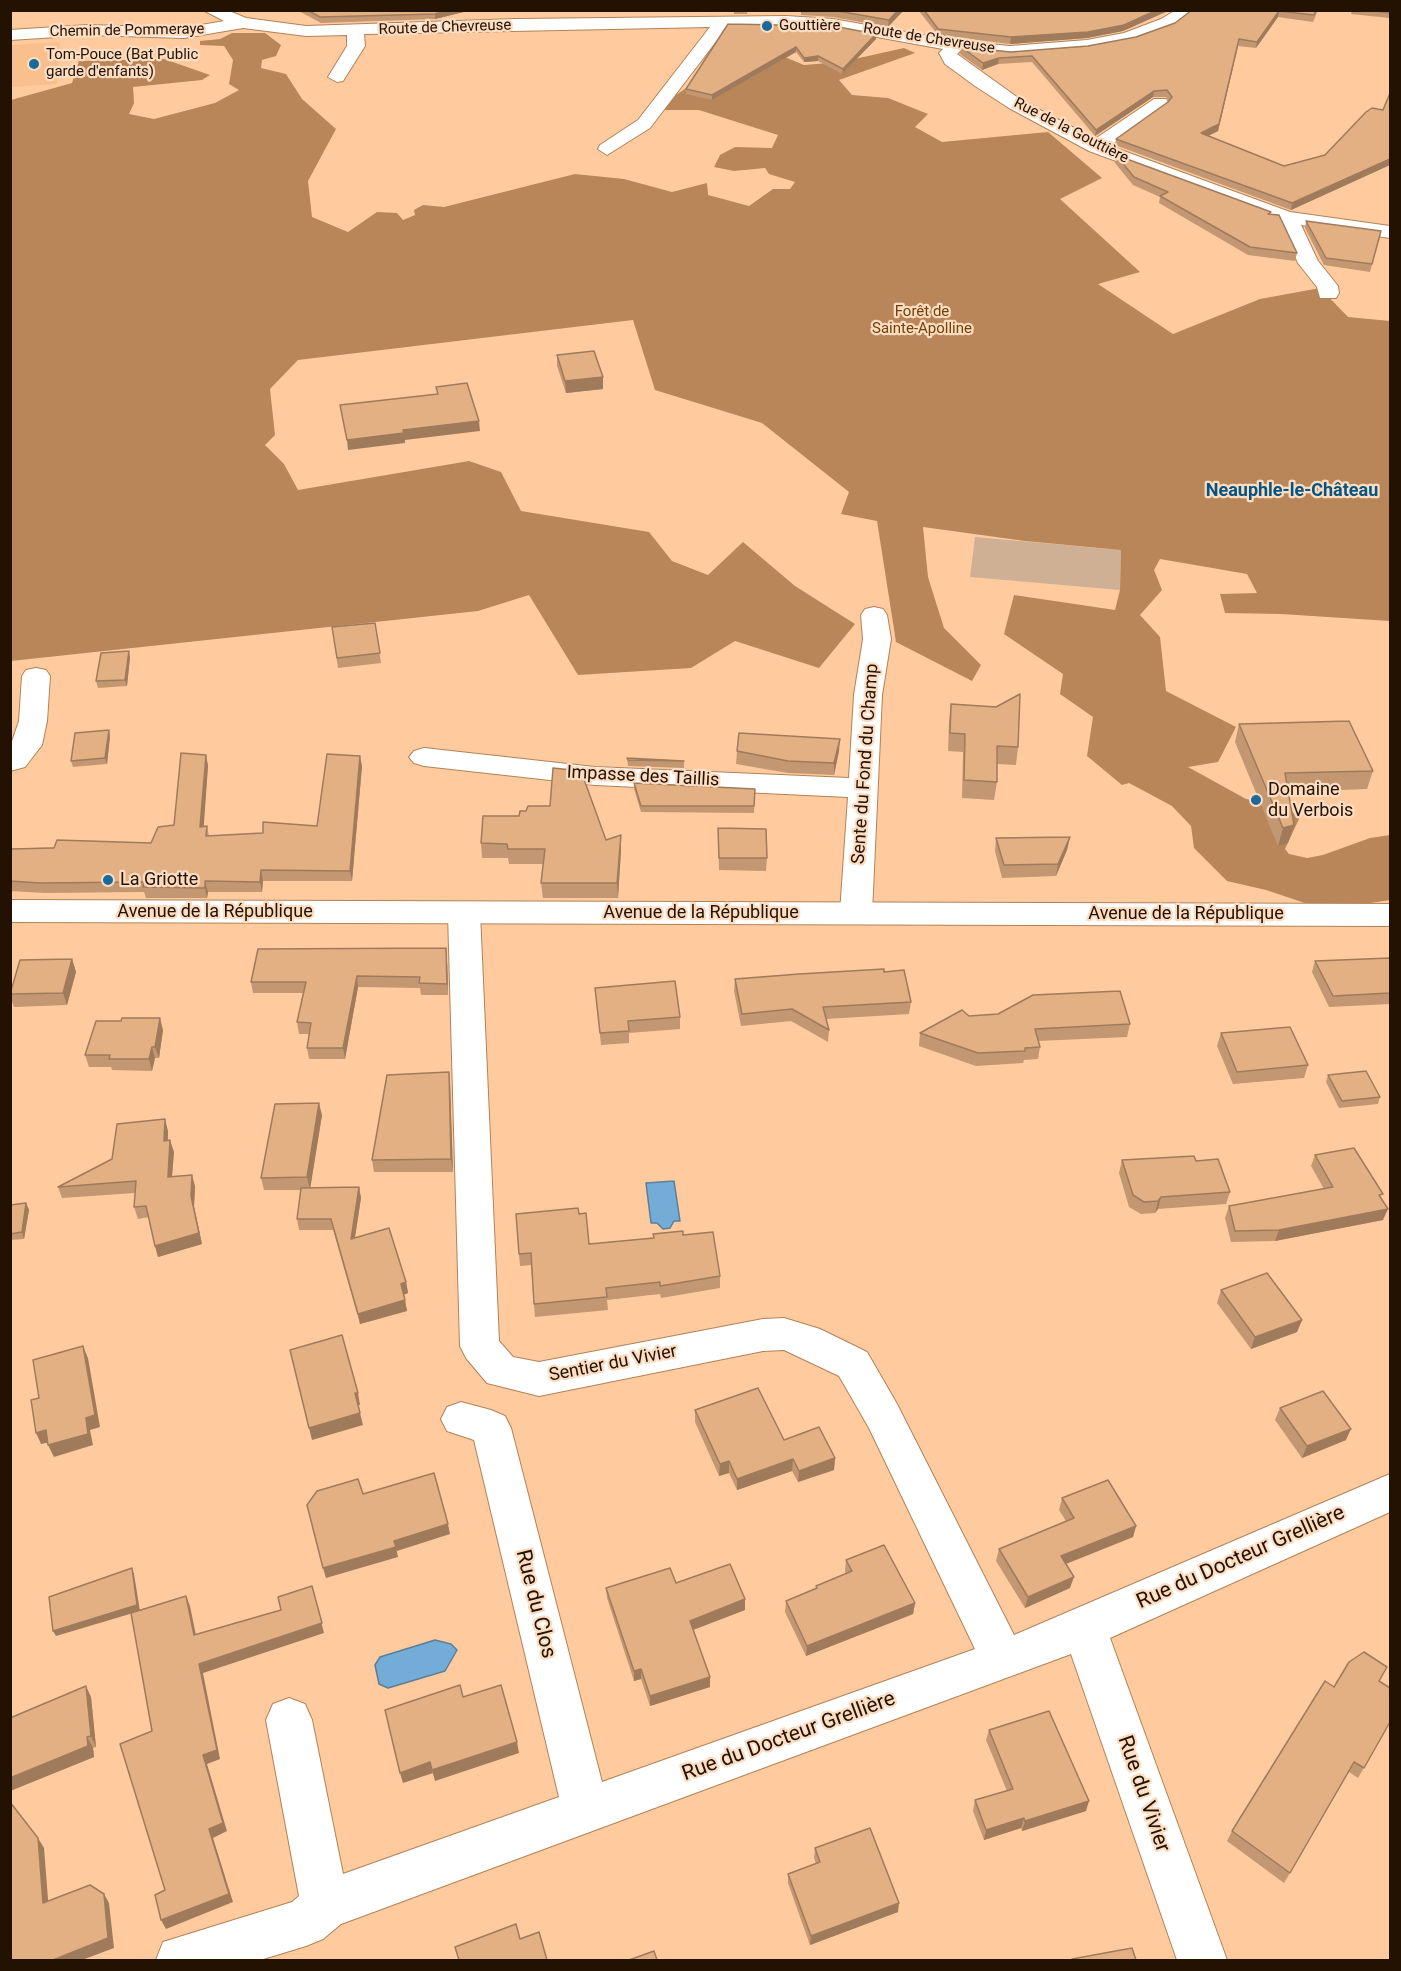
<!DOCTYPE html>
<html>
<head>
<meta charset="utf-8">
<style>
  body { margin:0 }
  #map { position:relative; width:1401px; height:1971px; overflow:hidden; background:#ffcb9e; font-family:Roboto,sans-serif }
  canvas { display:block }
  .frame { position:absolute; inset:0; border:12px solid #231102; pointer-events:none }
</style>
</head>
<body>
<div id="map">
<canvas width="1401" height="1971"></canvas>
<div class="frame"></div>
</div>
<script>
const ctx = document.querySelector('canvas').getContext('2d');
ctx.lineJoin = 'round';
function fillPath(path, color) { ctx.fillStyle = color; ctx.fill(path, 'evenodd'); }
const shape = rows => new Path2D(rows.map(r => 'M' + r).join(''));
function strokePath(path, color, width, dash) { ctx.strokeStyle = color; ctx.lineWidth = width; ctx.lineCap = dash ? 'butt' : 'round'; ctx.setLineDash(dash || []); ctx.stroke(path); }
function write(font, color, halo, rows, align = 'center') {
  ctx.font = font + ' Roboto,sans-serif'; ctx.lineWidth = 4.5; ctx.setLineDash([]); ctx.textBaseline = 'middle'; ctx.strokeStyle = halo; ctx.fillStyle = color; for (const [text, x, y, turn = 0] of rows) {
    ctx.save(); ctx.translate(x, y); ctx.rotate((+turn || 0) * Math.PI / 180); ctx.textAlign = isNaN(turn) ? turn : align; if (halo) ctx.strokeText(text, 0, 0); ctx.fillText(text, 0, 0); ctx.restore();
  }
}
const built = shape([
  [60,42,57,84,11,87,11,45]
]);
const green = shape([
  [975,537,1121,550,1120,590,970,577]
]);
const forest = shape([
  [232,33,265,33,281,45,276,56,262,60,261,68,286,74,302,99,336,129,308,181,312,217,348,232,377,212,397,213,403,220,415,215,414,210,423,205,444,207,575,174,624,179,672,192,707,183,708,195,749,206,773,189,790,189,795,182,769,174,765,168,734,171,714,167,720,155,735,147,772,148,778,135,699,110,664,110,676,95,732,57,773,52,804,65,841,62,904,48,915,53,839,80,852,95,888,98,928,114,915,127,942,142,1048,132,1102,178,1060,199,1140,272,1098,284,1173,334,1260,299,1320,288,1348,317,1390,321,1390,621,1281,614,1225,613,1220,594,1257,593,1247,574,1160,559,1154,570,1162,590,1140,615,1160,637,1166,691,1236,727,1218,762,1188,767,1246,799,1288,807,1299,819,1285,849,1289,854,1307,858,1323,855,1370,838,1390,835,1390,900,1338,908,1308,904,1266,890,1227,881,1194,848,1191,826,1172,806,1129,783,1122,785,1087,756,1093,717,1060,694,1063,674,1004,634,1014,595,1115,610,1120,590,1121,550,1025,541,923,527,928,577,944,628,981,665,972,681,896,642,877,521,841,514,849,492,762,423,655,390,633,320,298,360,270,389,275,435,265,445,284,464,298,490,469,461,501,472,521,511,649,532,672,561,708,575,743,542,795,586,855,624,819,668,735,641,691,668,578,675,529,595,478,611,11,661,11,100,72,83,79,61,164,59,210,75,202,80,133,87,134,103,129,114,154,119,215,103,239,90,229,84,233,60,224,46,200,45,200,41,220,39]
]);
const water = shape([
  [674,1181,680,1221,674,1221,670,1228,663,1229,657,1223,651,1223,646,1183,674,1181],
  [435,1640,451,1644,457,1650,445,1671,388,1688,379,1684,375,1665,380,1657,435,1640]
]);
const minor = shape([
  [203,10,227,10,246,18,306,26,517,19,786,16,833,19,956,41,1010,46,1087,40,1124,33,1161,19,1176,10,1196,10,1173,27,1134,41,1087,50,1010,56,960,51,957,54,1021,100,1095,139,1154,99,1166,99,1169,103,1166,107,1110,146,1290,212,1390,226,1390,238,1301,225,1318,261,1338,286,1339,293,1336,298,1320,298,1317,287,1298,263,1279,221,1089,151,1009,108,975,86,945,64,939,53,943,49,833,29,727,27,650,128,607,155,598,149,600,145,638,120,710,27,364,34,365,46,343,81,337,82,328,77,347,46,347,35,306,36,243,28,184,38,88,35,10,40,10,30,88,25,184,28,224,21,203,10],
  [874,607,883,609,887,615,891,639,882,695,872,913,867,921,856,924,845,921,840,913,848,797,595,785,424,766,414,763,409,757,414,751,424,748,595,767,849,778,854,695,863,639,861,615,865,609,874,607],
  [36,668,46,670,50,676,47,721,42,745,25,767,10,771,10,747,19,721,22,676,26,670,36,668],
  [464,902,475,905,480,913,499,1341,513,1357,539,1362,763,1319,784,1318,820,1329,867,1352,897,1404,1014,1635,1390,1474,1390,1512,1110,1638,1227,1960,1177,1960,1071,1654,341,1924,323,1939,306,1946,260,1960,156,1960,163,1942,292,1902,299,1896,266,1720,273,1704,289,1698,305,1704,312,1720,343,1874,559,1797,474,1440,447,1431,441,1419,447,1407,461,1402,491,1410,505,1416,511,1428,602,1782,975,1649,869,1428,839,1376,784,1350,763,1351,539,1396,487,1383,466,1358,460,1346,448,913,453,905,464,902]
]);
const major = shape([
  [10,900,1390,904,1390,926,10,922,10,900]
]);
const wall = shape([
  [297,10,472,10,435,19,321,23],
  [734,10,748,10,747,14,734,14],
  [801,10,904,10,888,27,833,17,801,15],
  [918,10,1170,10,1123,31,1087,38,1010,44,938,35],
  [1192,10,1318,10,1313,22,1278,17,1256,48,1238,46,1218,131,1208,136,1284,166,1325,155,1383,110,1390,93,1390,165,1291,210,1115,145,1116,139,1168,102,1169,101,1166,97,1153,97,1095,136,1032,62,998,64,982,70,960,54,961,47,1011,52,1088,46,1136,37,1175,23],
  [1352,10,1390,10,1390,14,1389,18,1351,14],
  [833,26,876,39,842,74,818,61,804,62,796,52,712,100,686,94,686,89],
  [1116,155,1271,214,1297,253,1295,261,1248,255,1159,203,1160,197,1133,185,1115,163],
  [1306,221,1381,231,1370,272,1324,265,1305,228],
  [557,355,603,389,566,393,557,366],
  [375,623,381,663,338,668,332,627],
  [130,657,127,686,98,688,96,681],
  [951,704,1018,747,1016,765,997,764,997,782,994,800,962,798,963,752,948,751,949,722],
  [1239,724,1373,771,1367,789,1288,792,1288,843,1278,846,1235,742],
  [110,736,107,764,73,767,71,761],
  [737,751,839,751,834,775,788,773,736,764],
  [206,755,208,766,203,827,207,826,209,836,263,833,317,826,362,766,352,881,263,881,262,892,208,892,207,898,146,898,144,892,44,893,10,891,10,849,151,843,174,825],
  [627,758,684,761,684,768,628,766],
  [634,783,755,789,754,813,641,812,634,789],
  [718,828,767,858,766,871,719,870],
  [1070,837,1067,850,1056,876,1002,878,995,851,996,838],
  [606,840,621,850,618,898,543,898,541,883,543,864,509,864,508,858,482,858,481,843],
  [1390,958,1390,1004,1329,1007,1312,972,1315,961],
  [72,959,76,972,67,1005,14,1007,10,996,10,992],
  [447,960,448,995,421,995,420,988,358,987,345,1059,309,1059,307,1048,309,1034,299,1034,297,1022,303,993,253,993,251,982],
  [884,972,911,1002,909,1014,826,1019,829,1030,828,1042,791,1021,741,1026,734,991,735,979],
  [595,988,680,1017,680,1029,629,1033,629,1043,601,1045],
  [969,1016,1130,1024,1127,1037,1038,1041,1040,1047,1038,1059,1024,1060,1023,1063,976,1066,919,1046,920,1033],
  [163,1030,159,1058,155,1058,152,1071,112,1070,111,1067,89,1067,85,1055],
  [1221,1033,1308,1065,1304,1078,1233,1084,1217,1046],
  [449,1072,450,1084,453,1172,374,1172,372,1160],
  [1328,1075,1380,1097,1378,1104,1339,1108,1326,1082],
  [322,1115,310,1188,359,1187,361,1198,355,1238,406,1282,408,1293,404,1294,407,1311,360,1324,333,1230,299,1230,297,1219,301,1190,264,1190,261,1178],
  [168,1131,168,1141,174,1152,172,1176,195,1186,194,1207,202,1244,158,1257,155,1246,149,1217,138,1219,134,1207,135,1193,62,1198,58,1187],
  [1315,1155,1381,1198,1383,1220,1275,1241,1231,1242,1225,1218,1229,1206,1324,1189,1311,1166],
  [1122,1160,1196,1161,1230,1192,1226,1204,1158,1209,1155,1213,1141,1214,1129,1207,1119,1173],
  [26,1203,29,1210,24,1239,10,1240,10,1205],
  [579,1214,589,1244,683,1235,720,1276,720,1288,661,1298,660,1294,607,1300,608,1310,535,1317,531,1265,520,1266,519,1254],
  [1221,1290,1302,1320,1297,1332,1251,1349,1217,1303],
  [1280,1408,1346,1440,1302,1458,1275,1420],
  [695,1410,835,1458,834,1470,798,1482,792,1471,737,1490,729,1473,719,1476,695,1422],
  [1062,1498,1136,1526,1133,1537,1066,1564,1070,1588,1025,1608,996,1561,999,1549,1066,1521,1059,1510],
  [846,1560,915,1603,913,1614,806,1656,785,1612,786,1601,816,1589,816,1586,846,1574,845,1571],
  [676,1583,745,1599,745,1610,693,1630,710,1687,650,1706,641,1679,634,1681,607,1598,606,1588],
  [1379,1681,1390,1722,1358,1778,1349,1772,1284,1883,1227,1841,1232,1831,1334,1687],
  [91,1697,96,1747,93,1748,94,1757,10,1791],
  [989,1730,1086,1811,1022,1831,1021,1828,984,1840,973,1811,975,1800,1007,1791,986,1740],
  [815,1848,898,1912,810,1945,788,1883,788,1874,816,1864,814,1858]
]);
const shadedWall = shape([
  [448,10,472,10,435,19,435,14],
  [898,10,904,10,888,27,889,20],
  [1157,10,1170,10,1123,31,1087,38,1010,44,1011,37],
  [1279,11,1278,17,1256,48,1257,42],
  [876,34,876,39,842,74,843,69],
  [1238,46,1218,131,1200,140,1201,133],
  [796,47,796,52,712,100,712,95],
  [818,56,818,61,804,62,804,58],
  [999,58,998,64,982,70,983,63],
  [1154,91,1153,97,1095,136,1096,130],
  [1390,159,1390,165,1291,210,1292,203],
  [603,377,603,389,566,393,565,381],
  [479,421,480,431,405,440,405,443,348,450,347,440,403,430],
  [129,651,130,657,127,686,125,680],
  [109,730,110,736,107,764,105,758],
  [840,739,839,751,834,775,834,763],
  [206,755,208,766,203,837,200,827],
  [360,756,362,766,352,881,350,871],
  [1294,825,1288,843,1278,846,1283,828],
  [621,835,621,850,618,898,617,883],
  [1070,837,1067,850,1056,876,1058,864],
  [261,870,263,881,262,892,260,882],
  [205,881,208,892,207,898,205,888],
  [446,948,447,960,448,995,447,984],
  [72,959,76,972,67,1005,63,993],
  [357,976,358,987,345,1059,343,1048],
  [160,1018,163,1030,159,1058,155,1047],
  [152,1047,155,1058,152,1071,149,1059],
  [449,1072,450,1084,453,1172,451,1159],
  [319,1103,322,1115,310,1190,307,1177],
  [165,1119,168,1131,167,1152,164,1141],
  [170,1140,174,1152,171,1188,168,1177],
  [192,1175,195,1186,194,1207,202,1244,158,1257,155,1246],
  [359,1187,361,1198,353,1249,351,1239],
  [1161,1197,1158,1209,1155,1213,1158,1201],
  [26,1203,29,1210,24,1239,22,1232],
  [1388,1209,1383,1220,1275,1241,1279,1230],
  [406,1282,408,1293,403,1295,401,1284],
  [405,1300,407,1311,360,1324,358,1314],
  [1302,1320,1297,1332,1251,1349,1255,1337],
  [83,1346,88,1358,100,1427,90,1430,93,1445,54,1457,48,1445,86,1418],
  [355,1393,358,1393,360,1405,358,1405],
  [360,1413,363,1425,312,1440,309,1428],
  [1351,1429,1346,1440,1302,1458,1307,1446],
  [46,1430,51,1442,41,1444,36,1433],
  [835,1458,834,1470,798,1482,799,1471],
  [793,1459,792,1471,737,1490,737,1479],
  [729,1461,729,1473,719,1476,720,1464],
  [448,1524,450,1534,397,1551,394,1541],
  [1136,1526,1133,1537,1058,1567,1061,1556],
  [396,1547,398,1557,326,1578,323,1568],
  [132,1568,134,1574,140,1611,56,1636,53,1631],
  [1074,1577,1070,1588,1025,1608,1028,1597],
  [312,1586,324,1633,203,1673,220,1759,207,1764,227,1831,213,1838,233,1902,166,1929,161,1920,209,1829,203,1755,199,1664,322,1623],
  [186,1596,190,1606,198,1645,194,1635],
  [745,1599,745,1610,690,1631,690,1621],
  [915,1603,913,1614,806,1656,807,1646],
  [641,1669,641,1679,634,1681,634,1671],
  [710,1677,710,1687,650,1706,650,1696],
  [86,1686,91,1697,96,1747,91,1736],
  [87,1737,93,1748,94,1757,10,1791,10,1778],
  [517,1742,519,1753,435,1781,432,1770],
  [430,1762,433,1773,403,1783,400,1773],
  [1089,1801,1086,1811,1022,1831,1025,1821],
  [1024,1818,1021,1828,984,1840,986,1830],
  [38,1838,44,1848,49,1912,43,1903],
  [104,1894,109,1903,114,1948,82,1960,53,1960],
  [899,1903,898,1912,810,1945,811,1936]
]);
const building = shape([
  [307,10,448,10,435,14,320,17,307,10],
  [832,10,898,10,889,20,832,10],
  [924,10,1157,10,1124,25,1088,32,1011,37,938,29,924,10],
  [1192,10,1316,10,1314,15,1279,11,1257,42,1239,39,1219,124,1201,133,1284,166,1325,155,1366,112,1372,108,1383,110,1390,93,1390,159,1292,203,1116,139,1168,102,1172,97,1167,90,1154,91,1096,130,1032,56,999,58,983,63,961,47,1011,52,1088,46,1136,37,1175,23,1192,10],
  [1366,10,1390,10,1390,13,1366,10],
  [728,24,833,26,876,34,843,69,818,56,804,58,796,47,712,95,686,89,728,24],
  [1116,155,1271,212,1268,214,1279,215,1297,253,1250,247,1160,196,1168,192,1134,177,1116,155],
  [1306,221,1381,231,1372,264,1326,258,1306,221],
  [594,351,603,377,565,381,557,355,594,351],
  [467,383,479,421,403,430,404,433,347,440,340,405,438,394,436,387,467,383],
  [375,623,380,653,337,658,332,627,375,623],
  [129,651,125,680,96,681,101,653,129,651],
  [1020,694,1018,747,997,746,997,782,964,780,965,734,950,733,951,704,996,707,1020,694],
  [1349,721,1373,771,1285,773,1294,825,1283,828,1239,724,1349,721],
  [109,730,105,758,71,761,75,733,109,730],
  [739,733,840,739,834,763,788,761,737,751,739,733],
  [181,753,206,755,200,827,207,826,206,836,263,833,263,822,317,826,327,754,360,756,350,871,261,870,260,882,205,881,205,888,143,887,144,882,40,883,10,881,10,849,54,848,57,840,151,843,158,827,174,825,181,753],
  [627,758,684,761,628,760,627,758],
  [553,768,581,771,606,840,621,835,617,883,541,883,545,849,508,849,507,844,481,843,483,816,519,816,520,811,526,811,528,806,550,806,553,768],
  [634,783,755,789,754,806,641,806,634,783],
  [718,828,766,829,767,858,719,858,718,828],
  [1070,837,1058,864,1004,865,996,838,1070,837],
  [446,948,447,984,419,983,420,977,357,976,343,1048,307,1048,311,1023,297,1022,306,982,251,982,258,949,446,948],
  [1390,958,1390,993,1333,996,1315,961,1390,958],
  [72,959,63,993,10,994,20,960,72,959],
  [884,969,884,972,904,970,911,1002,823,1007,829,1030,792,1009,742,1014,735,979,799,974,884,969],
  [675,981,680,1017,628,1021,629,1031,600,1033,595,988,675,981],
  [1120,991,1130,1024,1035,1029,1040,1047,1025,1048,1025,1051,978,1053,920,1033,962,1010,969,1016,998,1014,1033,995,1120,991],
  [122,1018,160,1018,155,1047,152,1047,149,1059,109,1059,110,1055,85,1055,96,1021,121,1021,122,1018],
  [1290,1027,1308,1065,1237,1072,1221,1033,1290,1027],
  [1366,1071,1380,1097,1342,1101,1328,1075,1366,1071],
  [449,1072,451,1159,372,1160,387,1075,449,1072],
  [319,1103,307,1177,261,1178,275,1104,319,1103],
  [165,1119,164,1141,170,1140,168,1177,192,1175,191,1196,199,1233,155,1246,146,1206,134,1207,136,1181,58,1187,112,1159,117,1124,165,1119],
  [1354,1148,1383,1194,1379,1195,1388,1209,1279,1230,1235,1231,1229,1206,1333,1187,1315,1155,1354,1148],
  [1194,1156,1196,1161,1218,1159,1230,1192,1161,1197,1158,1201,1144,1202,1133,1195,1122,1160,1194,1156],
  [359,1187,351,1239,389,1228,406,1282,401,1284,405,1300,358,1314,331,1219,297,1219,301,1188,359,1187],
  [26,1203,22,1232,10,1234,10,1205,26,1203],
  [578,1208,579,1214,586,1213,589,1244,654,1238,653,1234,683,1231,683,1235,713,1232,720,1276,660,1286,660,1282,606,1288,607,1297,534,1304,531,1253,519,1254,516,1214,578,1208],
  [1267,1273,1302,1320,1255,1337,1221,1290,1267,1273],
  [342,1335,358,1393,355,1393,360,1413,309,1428,290,1350,342,1335],
  [83,1346,95,1415,86,1418,88,1434,48,1445,46,1430,36,1433,31,1400,39,1398,33,1360,83,1346],
  [758,1388,784,1440,819,1427,835,1458,799,1471,793,1459,737,1479,729,1461,720,1464,695,1410,758,1388],
  [1323,1391,1351,1429,1307,1446,1280,1408,1323,1391],
  [434,1473,448,1524,394,1541,396,1547,323,1568,307,1505,317,1491,358,1479,363,1494,434,1473],
  [1108,1480,1136,1526,1061,1556,1074,1577,1028,1597,999,1549,1074,1518,1062,1498,1108,1480],
  [884,1545,915,1603,807,1646,786,1601,817,1588,816,1586,852,1571,846,1560,884,1545],
  [730,1564,745,1599,690,1621,710,1677,650,1696,641,1669,634,1671,606,1588,670,1568,676,1583,730,1564],
  [132,1568,137,1605,53,1631,49,1597,132,1568],
  [312,1586,322,1623,199,1664,217,1750,203,1755,223,1823,209,1829,229,1894,161,1920,155,1895,165,1890,120,1744,152,1731,131,1613,186,1596,194,1635,281,1610,278,1597,312,1586],
  [1364,1652,1387,1667,1379,1681,1390,1688,1390,1722,1364,1768,1354,1762,1290,1873,1232,1831,1325,1681,1334,1687,1349,1662,1364,1652],
  [460,1685,463,1697,501,1685,517,1742,432,1770,430,1762,400,1773,385,1710,460,1685],
  [86,1686,91,1736,87,1737,88,1746,10,1778,10,1718,86,1686],
  [1049,1711,1089,1801,1025,1821,1024,1818,986,1830,975,1800,1013,1789,989,1730,1049,1711],
  [10,1802,38,1838,43,1903,90,1885,104,1894,108,1938,53,1960,10,1960,10,1802],
  [870,1828,899,1903,811,1936,788,1874,820,1862,815,1848,870,1828],
  [516,1924,520,1939,539,1932,547,1960,459,1960,455,1947,516,1924],
  [1132,1948,1136,1960,1073,1960,1072,1959,1132,1948],
  [654,1951,657,1960,629,1960,654,1951]
]);
const markers = [
  [767,26,6,"#1a699b"],
  [34,64,6,"#1a699b"],
  [1256,800,6,"#1a699b"],
  [108,880,6,"#1a699b"]
];
const farPoinames = [
  ["Gouttière",779,26],
  ["Tom-Pouce (Bat Public",46,55],
  ["garde d'enfants)",46,72]
];
const farStreetnames = [
  ["Route de Chevreuse",445,28,-2],
  ["Chemin de Pommeraye",127,31,-1],
  ["Route de Chevreuse",929,39,9],
  ["Rue de la Gouttière",1071,131,27]
];
const farParknames = [
  ["Forêt de",922,312],
  ["Sainte-Apolline",922,329]
];
const farQuarternames = [
  ["Neauphle-le-Château",1292,491]
];
const streetNames = [
  ["Sente du Fond du Champ",866,764,-86],
  ["Impasse des Taillis",643,777,3],
  ["Avenue de la République",215,912],
  ["Avenue de la République",701,913],
  ["Avenue de la République",1186,914],
  ["Sentier du Vivier",613,1364,-11]
];
const poiNames = [
  ["Domaine",1268,790],
  ["du Verbois",1268,811],
  ["La Griotte",120,880]
];
const nearStreetnames = [
  ["Rue du Docteur Grellière",1241,1558,-24],
  ["Rue du Clos",535,1604,76],
  ["Rue du Docteur Grellière",789,1737,-20],
  ["Rue du Vivier",1143,1794,71]
];
fillPath(built, '#f9c08d');
fillPath(green, '#d0b094');
fillPath(forest, '#b88659');
fillPath(water, '#74acd8');
strokePath(water, '#5c7e98', 1.5);
strokePath(minor, '#b28256', 2);
strokePath(major, '#b28256', 2);
fillPath(minor, '#fff');
fillPath(major, '#fff');
fillPath(wall, '#c39772');
fillPath(shadedWall, '#9f7b5c');
fillPath(building, '#e3b084');
strokePath(building, '#9f7b5c', 1.5);
for (const [x, y, r, color] of markers) { const dot = new Path2D(); dot.arc(x, y, r, 0, 2 * Math.PI); ctx.fillStyle = color; ctx.fill(dot); strokePath(dot, '#fdddc2', 2); }
write('15px', '#231102', '#fdddc2', farPoinames, 'left');
write('15px', '#231102', '#fdddc2', farStreetnames);
write('15px', '#724107', '#fdddc2', farParknames);
write('bold 18px', '#045380', '#fdddc2', farQuarternames);
write('18px', '#231102', '#fdddc2', streetNames);
write('18px', '#231102', '#fdddc2', poiNames, 'left');
write('21px', '#231102', '#fdddc2', nearStreetnames);
</script>
</body>
</html>
